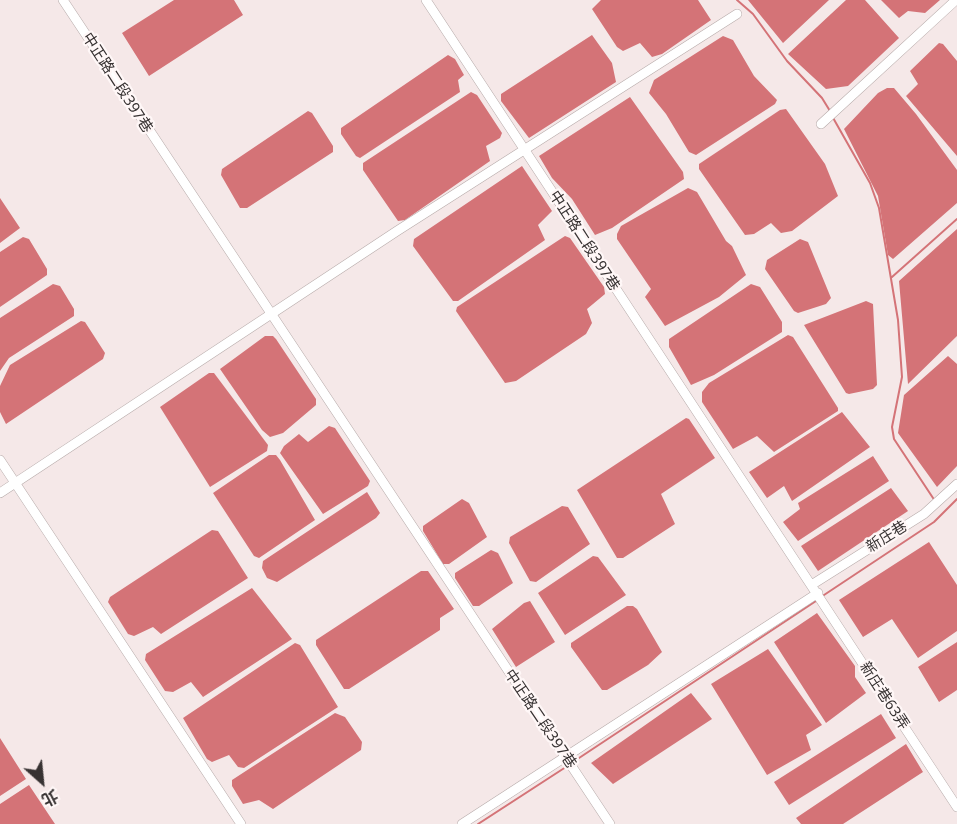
<!DOCTYPE html>
<html>
<head>
<meta charset="utf-8">
<style>
  body { margin:0 }
  #map { position:relative; width:957px; height:824px; overflow:hidden; background:#f5e8e8; font-family:"Noto Sans","Noto Sans TC",sans-serif }
  canvas { display:block }
  .north { position:absolute; left:12px; top:752px; width:60px; height:60px; -webkit-text-stroke:4px #fff7f7; paint-order:stroke; rotate:153deg; font-size:16px; font-weight:700; line-height:24px; text-align:center; color:#373232 }
  .north::after { content:''; display:block; margin:auto; width:21px; height:27px; background:#373232; clip-path:polygon(50% 0,100% 100%,50% 72%,0 100%) }
</style>
</head>
<body>
<div id="map">
<canvas width="957" height="824"></canvas>
<div class="north">北</div>
</div>
<script>
const ctx = document.querySelector('canvas').getContext('2d');
ctx.lineJoin = 'round';
function fillPath(path, color) { ctx.fillStyle = color; ctx.fill(path, 'evenodd'); }
const shape = rows => new Path2D(rows.map(r => 'M' + r).join(''));
function strokePath(path, color, width, dash) { ctx.strokeStyle = color; ctx.lineWidth = width; ctx.lineCap = dash ? 'butt' : 'round'; ctx.setLineDash(dash || []); ctx.stroke(path); }
function write(font, color, halo, rows, align = 'center') {
  ctx.font = font + ' "Noto Sans","Noto Sans TC",sans-serif'; ctx.lineWidth = 4.5; ctx.setLineDash([]); ctx.textBaseline = 'middle'; ctx.strokeStyle = halo; ctx.fillStyle = color; for (const [text, x, y, turn = 0] of rows) {
    ctx.save(); ctx.translate(x, y); ctx.rotate((+turn || 0) * Math.PI / 180); ctx.textAlign = isNaN(turn) ? turn : align; if (halo) ctx.strokeText(text, 0, 0); ctx.fillText(text, 0, 0); ctx.restore();
  }
}
const water = shape([
  [174,0,234,0,243,15,149,76,122,33],
  [601,0,698,0,711,20,662,54,652,57,640,43,623,51,617,47,592,9],
  [748,0,829,0,783,43],
  [846,0,865,0,899,38,848,86,826,89,788,54],
  [881,0,940,0,925,13,908,11,899,18],
  [592,35,612,63,616,82,529,138,501,101,501,94],
  [723,36,733,40,754,76,777,100,775,104,696,155,689,152,666,114,649,93,654,80],
  [939,43,943,44,957,61,957,156,906,96,918,84,910,71],
  [448,55,455,59,464,75,458,80,460,92,360,158,356,156,341,134,341,128],
  [887,88,894,88,916,114,957,170,957,203,893,259,888,255,878,196,844,129,878,93],
  [471,92,477,95,502,133,500,138,486,146,490,161,405,220,398,221,363,170,363,163],
  [630,97,683,172,684,179,612,228,595,235,572,199,552,178,539,156],
  [786,109,825,164,838,196,792,231,781,233,771,223,754,234,745,235,699,169,699,164,780,110],
  [308,111,312,113,333,146,333,152,247,208,240,208,221,175,222,169],
  [522,166,552,211,538,225,545,240,458,301,453,301,413,246,414,239],
  [688,188,697,192,726,241,732,246,746,275,719,297,665,326,645,297,651,289,617,239,617,234,621,226],
  [0,198,20,228,0,243],
  [957,229,957,336,908,384,899,281],
  [565,236,570,238,604,287,605,294,587,309,592,323,586,334,516,381,505,383,456,311,457,307],
  [23,237,29,239,47,269,47,275,0,307,0,252],
  [800,239,808,242,831,298,826,304,798,313,794,311,765,269,767,260],
  [53,284,60,286,74,309,74,316,9,358,0,371,0,318],
  [751,284,760,287,782,322,782,332,714,375,691,385,669,347,669,339],
  [866,301,873,304,877,385,873,389,849,394,846,393,804,325],
  [81,321,85,322,105,353,103,359,6,424,0,412,0,386,10,365],
  [788,335,793,337,838,408,838,411,774,452,757,436,733,449,702,402,702,392,709,383],
  [265,336,273,336,276,339,316,399,316,405,283,433,270,437,262,430,220,369],
  [948,356,957,364,957,466,937,487,898,433,904,395],
  [209,373,214,373,268,445,267,451,210,487,160,407],
  [842,412,870,447,792,501,784,486,767,498,749,472],
  [686,418,689,419,715,458,661,494,675,524,623,558,617,558,577,490],
  [329,426,335,428,370,481,368,486,323,514,280,453,284,446,299,434,308,442],
  [269,455,276,455,280,460,315,520,259,558,254,556,213,493],
  [873,456,889,481,798,541,783,522,800,509,798,503],
  [891,488,908,511,818,571,801,546],
  [367,492,380,513,376,518,277,582,267,578,262,568,263,561],
  [462,499,469,503,487,537,449,564,443,564,423,531,423,526],
  [562,506,568,507,590,544,536,582,530,581,509,543,510,537],
  [212,530,218,531,248,578,161,634,153,627,134,636,128,634,108,602,110,597],
  [929,542,957,585,957,631,918,658,892,619,863,637,839,600],
  [491,550,498,553,513,583,479,606,473,606,455,578,455,573],
  [593,556,598,557,626,595,565,635,538,593],
  [421,571,428,571,454,609,440,618,440,630,349,689,344,689,316,645,316,640],
  [252,588,292,639,203,697,191,682,173,692,165,691,145,660,146,654],
  [530,601,555,642,516,667,492,629,524,603],
  [627,606,633,606,637,609,662,652,648,665,607,690,602,690,571,647,571,643],
  [817,613,855,666,855,677,866,693,826,723,774,642],
  [957,642,957,690,939,702,918,667],
  [295,643,300,645,338,707,244,768,238,767,229,755,212,762,207,759,183,718],
  [768,649,822,725,806,735,811,750,767,775,711,684],
  [691,693,712,719,613,784,591,763],
  [335,713,345,717,362,742,361,750,273,809,259,800,243,804,232,786,232,780],
  [881,714,896,738,789,805,774,782],
  [0,738,26,779,0,796],
  [906,744,923,772,843,824,801,824,796,818],
  [29,785,55,824,0,824,0,804]
]);
const stream = shape([
  [737,0,753,14,787,61,822,98,830,111],
  [832,116,870,183,879,208,898,320,902,377,892,427,894,439,935,501],
  [892,277,957,219],
  [821,597,934,522,957,499],
  [573,762,816,601],
  [478,824,569,765]
]);
const minor = shape([
  [63,0,610,824],
  [426,0,957,807],
  [821,124,956,0],
  [0,460,241,824],
  [0,493,397,231,737,14],
  [813,584,924,514,957,484],
  [462,824,818,593]
]);
const streetNames = [
  ["中正路二段397巷",117,83,57],
  ["中正路二段397巷",584,241,57],
  ["新庄巷",887,537,-32],
  ["新庄巷63弄",884,696,57],
  ["中正路二段397巷",540,719,56]
];
fillPath(water, '#d47377');
strokePath(stream, '#d47377', 2);
strokePath(minor, '#b6aaa9', 10);
strokePath(minor, '#fff', 9);
write('15px', '#373232', '#fff7f7', streetNames);
</script>
</body>
</html>
